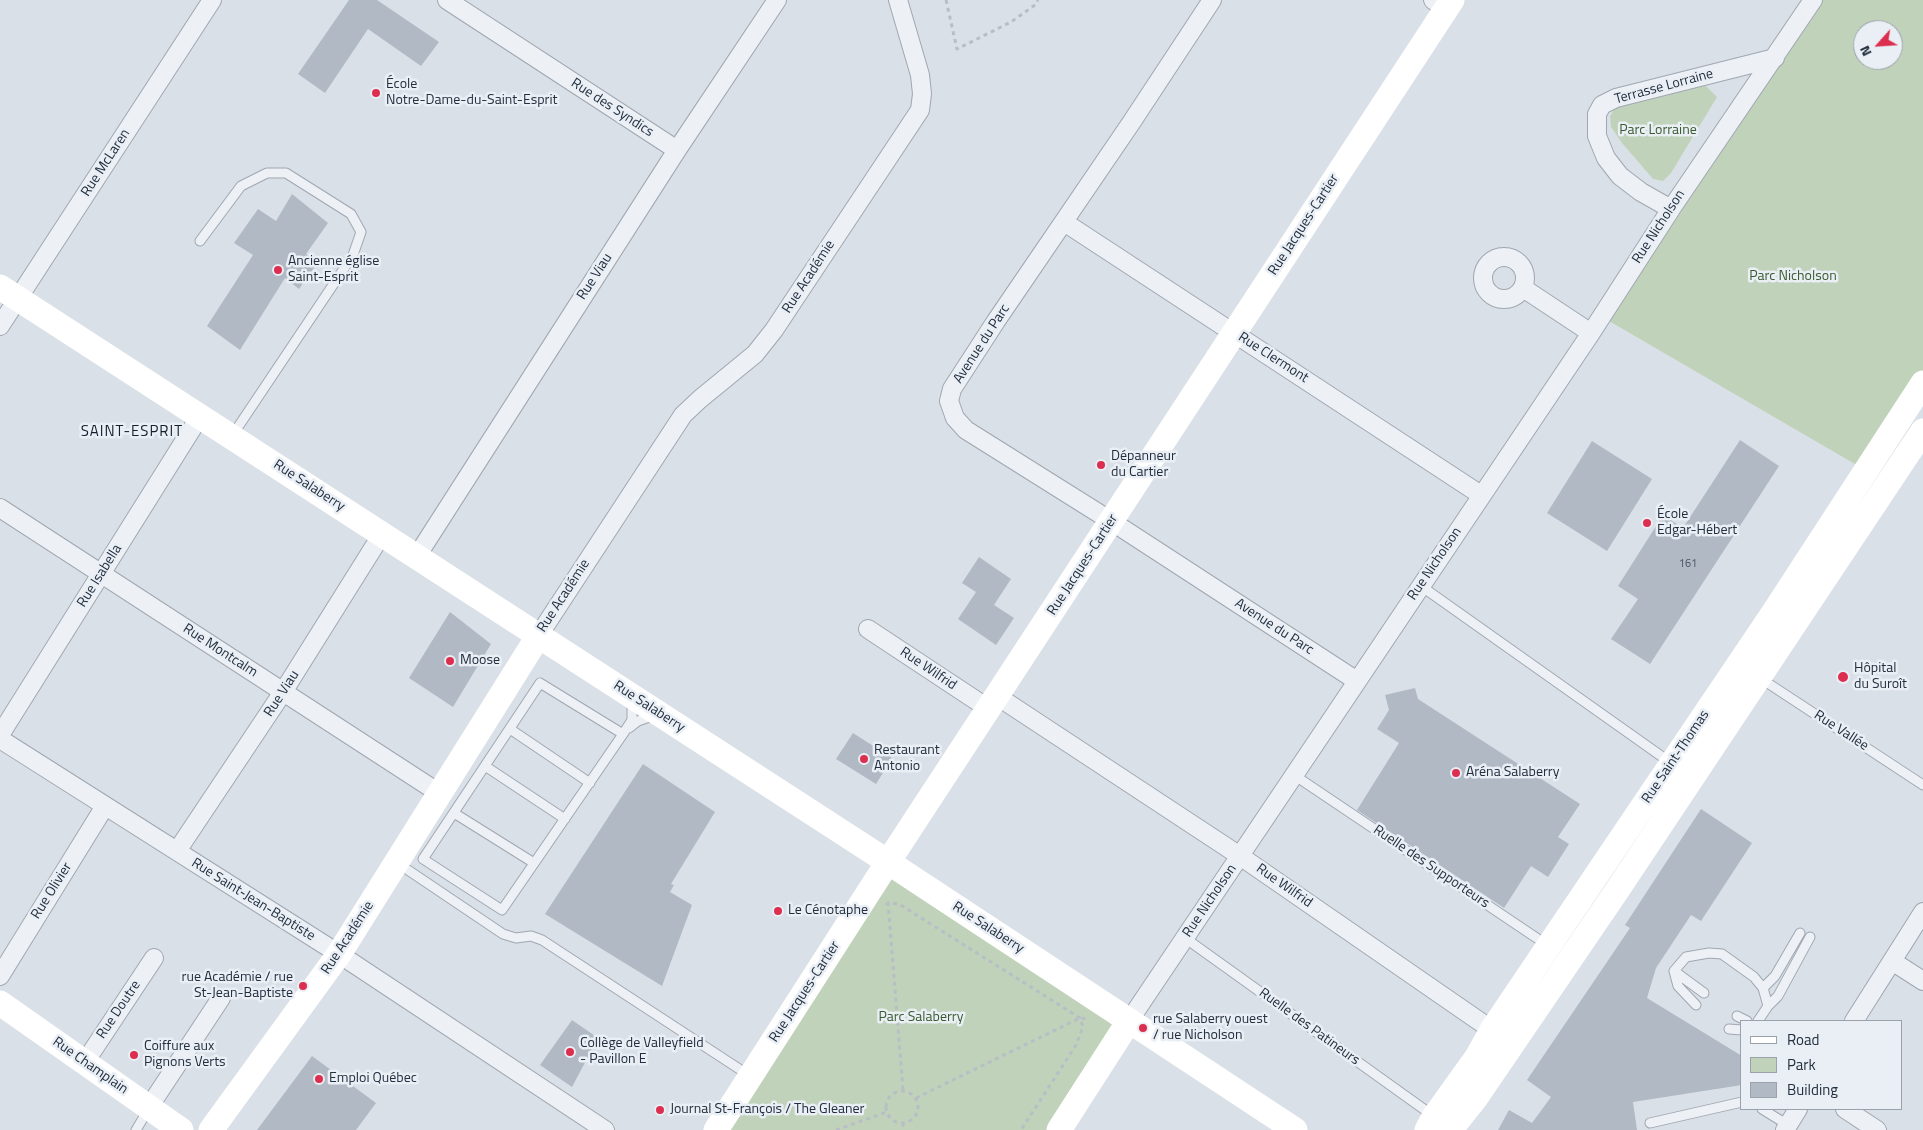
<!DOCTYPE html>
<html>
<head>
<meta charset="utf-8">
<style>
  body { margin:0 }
  #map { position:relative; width:1923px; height:1130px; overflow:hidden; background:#dae0e7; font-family:"Titillium Web",sans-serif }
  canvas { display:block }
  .legend { position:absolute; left:1740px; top:1020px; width:162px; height:90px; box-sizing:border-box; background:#e9eff5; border:1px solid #9aa2ac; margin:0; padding:6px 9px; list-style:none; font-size:15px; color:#232e3e }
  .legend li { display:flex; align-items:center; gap:10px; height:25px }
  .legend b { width:25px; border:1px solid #9aa2ac }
  .north { position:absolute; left:1853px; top:20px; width:50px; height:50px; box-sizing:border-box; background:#e9eff5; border:1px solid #9aa2ac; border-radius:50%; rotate:244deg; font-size:14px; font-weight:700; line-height:20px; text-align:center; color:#232e3e }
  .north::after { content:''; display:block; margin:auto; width:18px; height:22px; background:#dc2f4f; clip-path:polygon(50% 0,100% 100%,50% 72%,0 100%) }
</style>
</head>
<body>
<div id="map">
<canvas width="1923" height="1130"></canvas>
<ul class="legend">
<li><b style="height:6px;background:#fff"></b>Road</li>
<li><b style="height:14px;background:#c1d2ba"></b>Park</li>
<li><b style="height:14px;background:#b1b9c4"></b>Building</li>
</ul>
<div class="north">N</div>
</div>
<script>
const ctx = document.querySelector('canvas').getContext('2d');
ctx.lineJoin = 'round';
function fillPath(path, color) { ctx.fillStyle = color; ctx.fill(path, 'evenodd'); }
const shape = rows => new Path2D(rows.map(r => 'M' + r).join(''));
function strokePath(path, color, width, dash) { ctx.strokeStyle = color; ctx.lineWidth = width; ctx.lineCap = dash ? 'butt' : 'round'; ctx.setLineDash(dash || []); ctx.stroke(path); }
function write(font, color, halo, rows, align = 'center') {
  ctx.font = font + ' "Titillium Web",sans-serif'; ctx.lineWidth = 5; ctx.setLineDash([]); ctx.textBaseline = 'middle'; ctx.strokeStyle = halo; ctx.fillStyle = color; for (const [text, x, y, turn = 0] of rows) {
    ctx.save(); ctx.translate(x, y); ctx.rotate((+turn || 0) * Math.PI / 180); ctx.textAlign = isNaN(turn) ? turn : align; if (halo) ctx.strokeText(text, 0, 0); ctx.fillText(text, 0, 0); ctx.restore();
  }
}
const green = shape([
  [1821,0,1923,0,1923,371,1860,467,1609,321],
  [1863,30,1893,30,1893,60,1863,60],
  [1690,86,1706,86,1717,97,1671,173,1663,181,1653,179,1622,143,1611,127,1610,116,1615,108],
  [888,862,1129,1021,1059,1130,716,1130]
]);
const building = shape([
  [349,0,377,0,439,42,421,66,368,29,325,93,298,74],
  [292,194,328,223,306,254,318,262,299,289,285,278,240,350,207,326,253,255,234,243,258,209,276,221],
  [1740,440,1779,466,1650,664,1611,639,1638,599,1618,586,1663,515,1683,528],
  [1592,441,1652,479,1607,551,1547,513],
  [979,557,1011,579,994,605,1014,618,996,645,958,619,976,592,962,583],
  [450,612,491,644,453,707,409,678],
  [1415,688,1418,699,1580,804,1558,837,1569,844,1548,877,1531,866,1504,908,1357,810,1399,743,1377,729,1389,710,1385,695],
  [853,733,892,758,876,784,836,759],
  [643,764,715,812,671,884,674,885,670,892,692,905,662,986,545,914],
  [1701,809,1752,843,1701,921,1691,915,1656,968,1647,998,1742,1056,1742,1085,1633,1102,1637,1130,1498,1130,1509,1110,1532,1123,1551,1097,1527,1080,1630,928,1625,925],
  [572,1020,598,1038,572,1087,540,1065],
  [312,1056,376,1103,356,1130,257,1130]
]);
const path = shape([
  [946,0,957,49,1011,22,1035,5,1038,0],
  [888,902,903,1090],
  [886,905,888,903,899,904,1080,1018,1083,1027,1076,1045,1021,1130],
  '886 1107a16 16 0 1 1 32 0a16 16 0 1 1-32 0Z',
  [916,1098,1080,1018,1088,1019],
  [903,1123,903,1130],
  [836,1130,887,1112]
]);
const lane = shape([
  [200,241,241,186,267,173,286,173,351,214,361,232,353,255,232,436],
  [1421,586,1671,763],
  [1760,678,1923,785],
  [629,728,638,721,655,715],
  [510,729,590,783],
  [623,734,540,683,423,859,502,910,623,734,632,720,632,702],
  [485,766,565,819],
  [1294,775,1547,945],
  [454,813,534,863],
  [399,864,503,934,516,938,531,936,542,940,750,1076],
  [1185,938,1432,1115],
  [1674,971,1686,957,1709,953,1722,954,1754,977,1763,988,1768,1006,1758,1021],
  [1674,971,1678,986,1696,1005],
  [1674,971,1704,993],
  [1763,988,1775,976,1800,933],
  [1768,1006,1778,996,1810,937],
  [1737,1016,1747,1021],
  [1729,1029,1742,1030],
  [1762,1109,1788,1125],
  [1650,1123,1742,1102],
  [136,1130,148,1110]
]);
const street = shape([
  [447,0,677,150],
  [1212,0,1131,123,996,321,952,389,949,401,955,418,966,430,1111,521,1357,681],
  [1433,0,1446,9],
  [1671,209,1641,192,1620,176,1606,158,1597,136,1597,114,1602,105,1616,98,1775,58],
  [1064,222,1481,495],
  '1483 278a21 21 0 1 1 42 0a21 21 0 1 1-42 0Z',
  [1523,288,1591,333],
  [0,326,212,0],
  [0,508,439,793],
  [417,556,677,150,777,0],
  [868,629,989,709],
  [539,635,683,415,700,399,755,354,774,330,920,110,922,94,920,75,898,0],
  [997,696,1240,856,1492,1030],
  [0,735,200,416],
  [0,739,339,954,605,1130],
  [177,851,283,692,382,534],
  [1892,961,1923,981],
  [0,976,105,806],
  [1129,1021,1591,333,1671,209,1813,0],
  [1854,1021,1923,912],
  [85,1062,154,958],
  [149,1107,221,998],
  [1845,1109,1877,1130],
  [1785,1130,1798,1109]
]);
const secondary = shape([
  [0,287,888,862,1295,1130],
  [0,1003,181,1130],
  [211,1130,339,954,539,635],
  [716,1130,888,862,1452,0],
  [1059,1130,1129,1021],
  [1427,1130,1434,1117,1477,1057,1492,1030,1774,612,1923,383],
  [1450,1130,1475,1099,1616,892,1923,431]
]);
const markers = [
  [376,93,5,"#dc2f4f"],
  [278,270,5,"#dc2f4f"],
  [1101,465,5,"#dc2f4f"],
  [1647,523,5,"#dc2f4f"],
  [450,661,5,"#dc2f4f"],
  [1843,677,6,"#dc2f4f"],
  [864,759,5,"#dc2f4f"],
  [1456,773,5,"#dc2f4f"],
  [778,911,5,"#dc2f4f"],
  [303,986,5,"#dc2f4f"],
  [1143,1028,5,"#dc2f4f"],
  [570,1052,5,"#dc2f4f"],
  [134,1055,5,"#dc2f4f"],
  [319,1079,5,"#dc2f4f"],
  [660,1110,5,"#dc2f4f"]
];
const numberNames = [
  ["161",1688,564]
];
const poiNames = [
  ["École",386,85],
  ["Notre-Dame-du-Saint-Esprit",386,101],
  ["Ancienne église",288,262],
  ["Saint-Esprit",288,278],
  ["Dépanneur",1111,457],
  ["du Cartier",1111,473],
  ["École",1657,515],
  ["Edgar-Hébert",1657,531],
  ["Moose",460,661],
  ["Hôpital",1854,669],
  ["du Suroît",1854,685],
  ["Restaurant",874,751],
  ["Antonio",874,767],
  ["Aréna Salaberry",1466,773],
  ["Le Cénotaphe",788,911],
  ["rue Académie / rue",293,978,"right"],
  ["St-Jean-Baptiste",293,994,"right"],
  ["rue Salaberry ouest",1153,1020],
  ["/ rue Nicholson",1153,1036],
  ["Collège de Valleyfield",580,1044],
  ["- Pavillon E",580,1060],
  ["Coiffure aux",144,1047],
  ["Pignons Verts",144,1063],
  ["Emploi Québec",329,1079],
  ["Journal St-François / The Gleaner",670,1110]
];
const streetNames = [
  ["Terrasse Lorraine",1664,87,-15],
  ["Rue des Syndics",612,108,33],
  ["Rue McLaren",106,163,-57],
  ["Rue Jacques-Cartier",1304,225,-57],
  ["Rue Nicholson",1659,227,-57],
  ["Rue Viau",595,277,-57],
  ["Rue Académie",809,277,-57],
  ["Avenue du Parc",982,344,-57],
  ["Rue Clermont",1273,358,33],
  ["Rue Salaberry",309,486,33],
  ["Rue Nicholson",1435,564,-56],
  ["Rue Jacques-Cartier",1083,565,-57],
  ["Rue Isabella",100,576,-58],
  ["Rue Académie",564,596,-57],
  ["Avenue du Parc",1274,627,33],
  ["Rue Montcalm",220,651,33],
  ["Rue Wilfrid",928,669,34],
  ["Rue Viau",282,694,-57],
  ["Rue Salaberry",649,707,33],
  ["Rue Vallée",1841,731,33],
  ["Rue Saint-Thomas",1676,757,-56],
  ["Ruelle des Supporteurs",1431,867,34],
  ["Rue Wilfrid",1284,886,35],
  ["Rue Olivier",52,891,-58],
  ["Rue Saint-Jean-Baptiste",253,900,32],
  ["Rue Nicholson",1210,901,-56],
  ["Rue Salaberry",988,928,33],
  ["Rue Académie",348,938,-57],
  ["Rue Jacques-Cartier",805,992,-57],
  ["Rue Doutre",119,1010,-56],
  ["Ruelle des Patineurs",1309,1027,36],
  ["Rue Champlain",90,1066,35]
];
const parkNames = [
  ["Parc Lorraine",1658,131],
  ["Parc Nicholson",1793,277],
  ["Parc Salaberry",921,1018]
];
const neighbourhoodNames = [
  ["SAINT-ESPRIT",132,432]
];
fillPath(green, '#c1d2ba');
fillPath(building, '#b1b9c4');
strokePath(lane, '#9fa7b1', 11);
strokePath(street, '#9fa7b1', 20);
strokePath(path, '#b8bec5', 3, [4, 4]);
strokePath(lane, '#edf0f5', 9);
strokePath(street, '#edf0f5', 18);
strokePath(secondary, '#fff', 25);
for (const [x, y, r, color] of markers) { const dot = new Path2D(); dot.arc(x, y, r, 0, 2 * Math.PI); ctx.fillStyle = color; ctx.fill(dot); strokePath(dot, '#e9eff5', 2); }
write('11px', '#465160', null, numberNames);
write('14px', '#232e3e', '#e9eff5', poiNames, 'left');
write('14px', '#232e3e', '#e9eff5', streetNames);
write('14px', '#395b2f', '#e9eff5', parkNames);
ctx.letterSpacing = '1px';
write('15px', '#161f2e', '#e9eff5', neighbourhoodNames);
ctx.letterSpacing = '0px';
</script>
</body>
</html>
